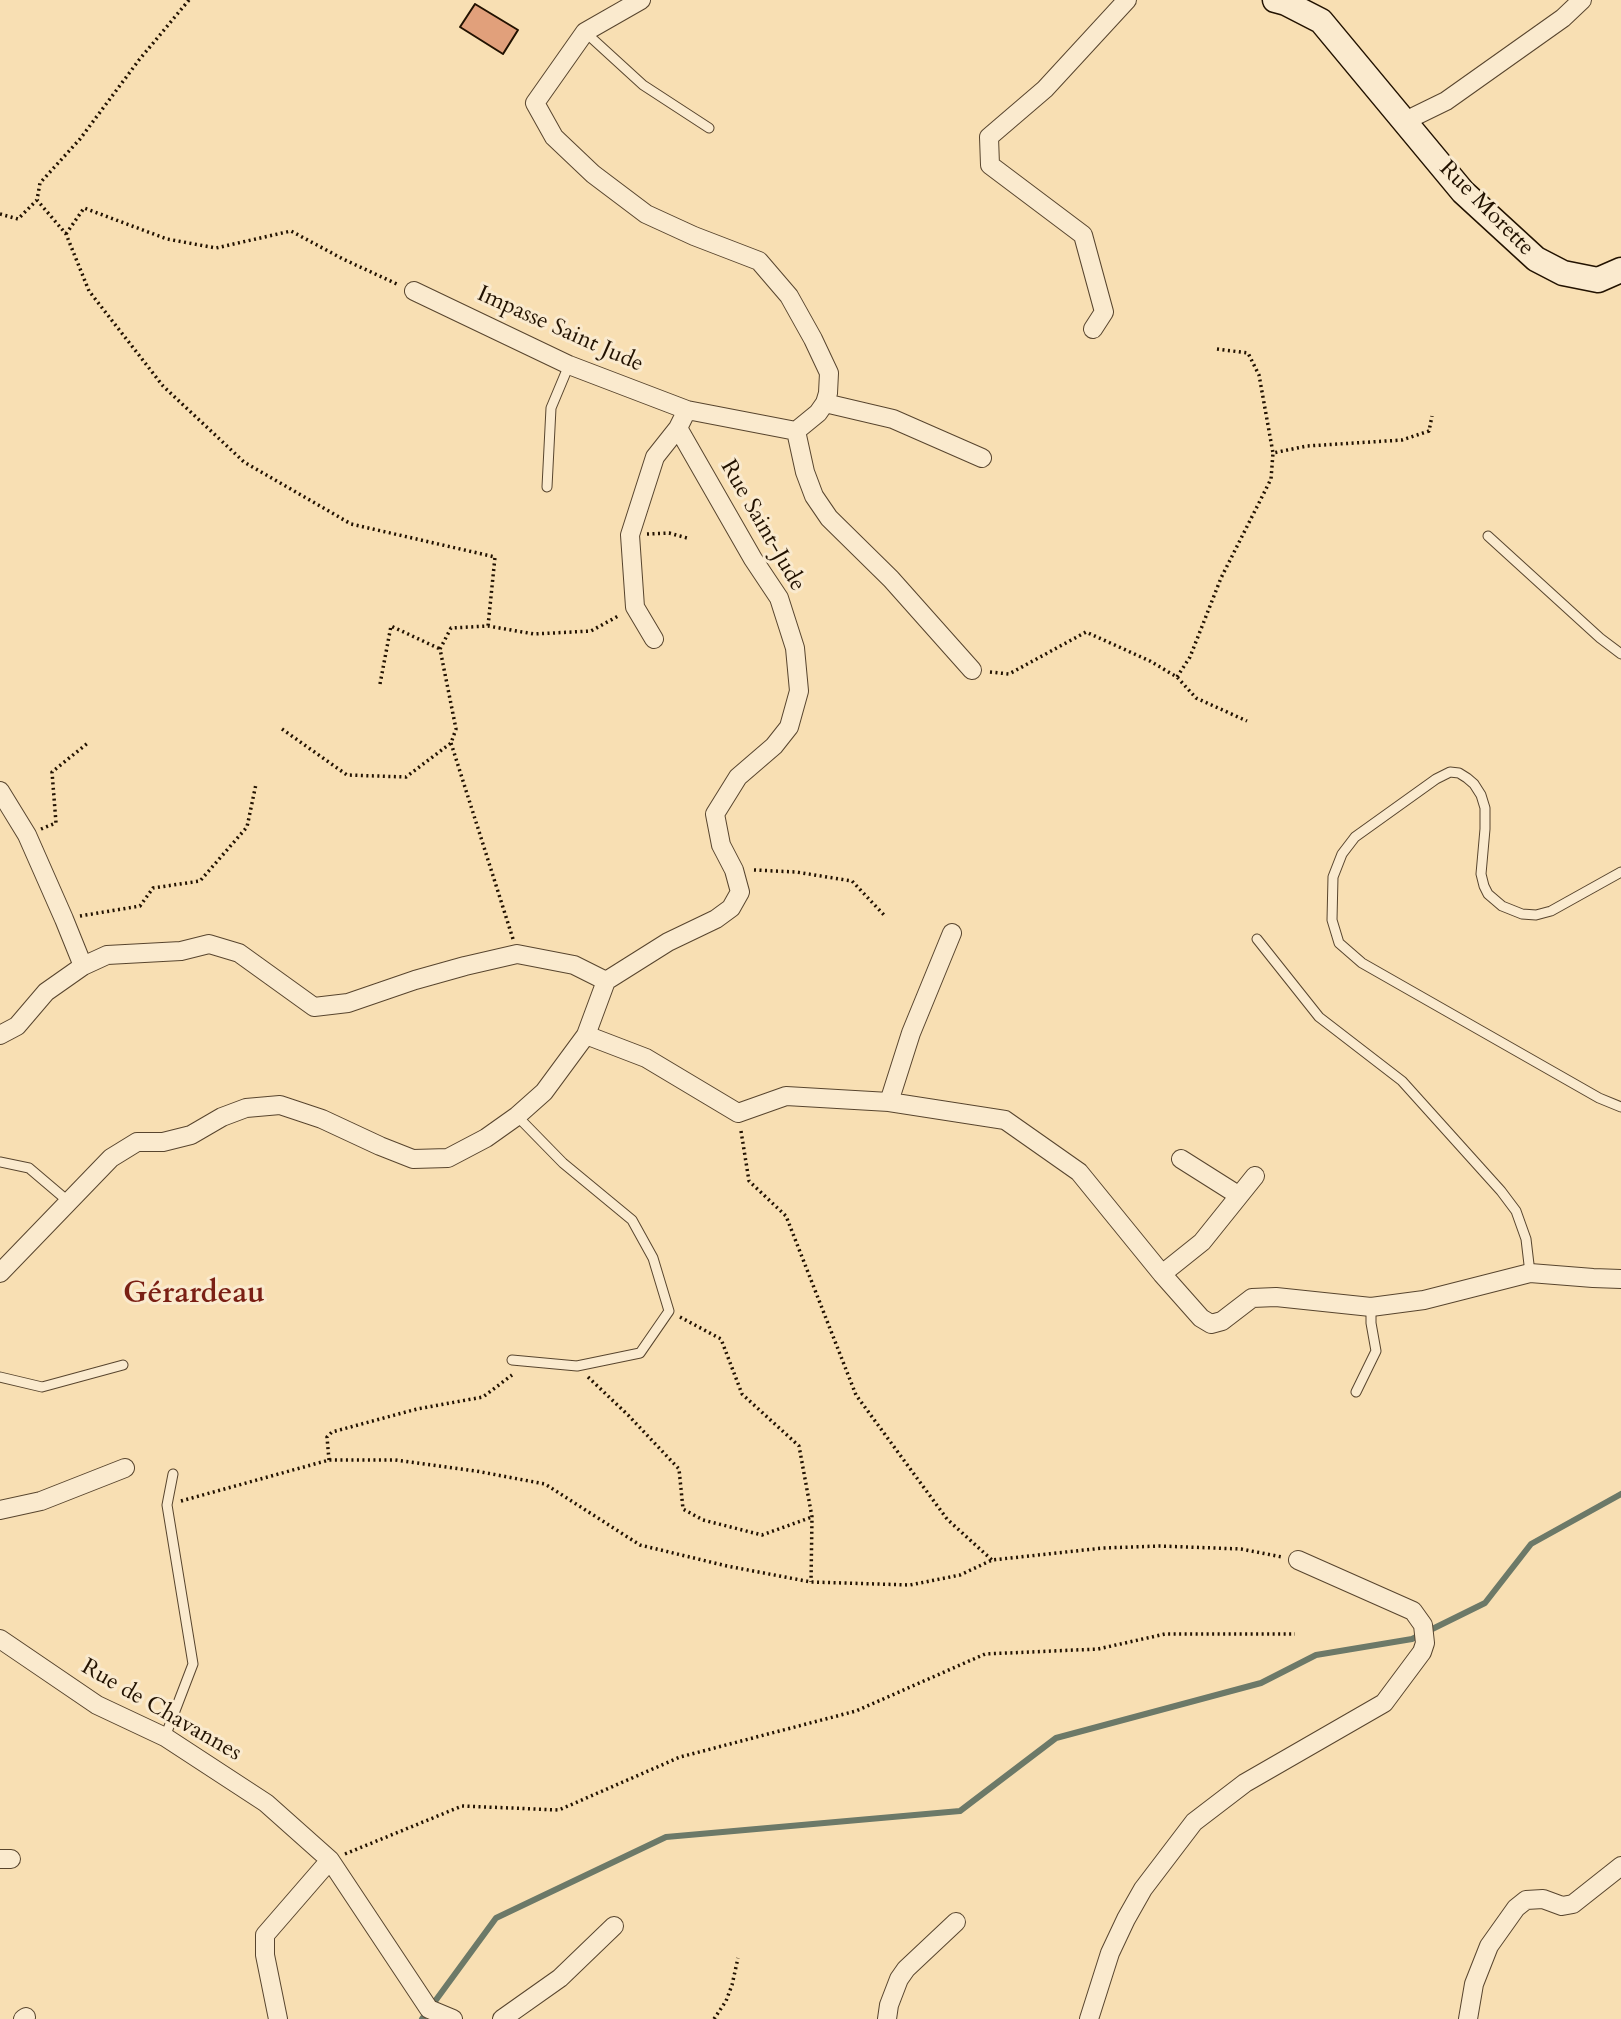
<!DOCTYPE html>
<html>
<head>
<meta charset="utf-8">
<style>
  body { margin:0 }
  canvas { display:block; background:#f8dfb3 }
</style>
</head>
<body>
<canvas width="1621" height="2019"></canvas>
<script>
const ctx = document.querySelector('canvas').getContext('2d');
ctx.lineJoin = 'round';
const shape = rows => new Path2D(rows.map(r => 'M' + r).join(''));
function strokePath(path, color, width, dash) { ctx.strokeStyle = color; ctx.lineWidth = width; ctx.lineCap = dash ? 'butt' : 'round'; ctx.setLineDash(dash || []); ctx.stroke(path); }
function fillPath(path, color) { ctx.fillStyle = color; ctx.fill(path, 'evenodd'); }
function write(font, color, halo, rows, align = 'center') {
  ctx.font = font + ' Cardo,serif'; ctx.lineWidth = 6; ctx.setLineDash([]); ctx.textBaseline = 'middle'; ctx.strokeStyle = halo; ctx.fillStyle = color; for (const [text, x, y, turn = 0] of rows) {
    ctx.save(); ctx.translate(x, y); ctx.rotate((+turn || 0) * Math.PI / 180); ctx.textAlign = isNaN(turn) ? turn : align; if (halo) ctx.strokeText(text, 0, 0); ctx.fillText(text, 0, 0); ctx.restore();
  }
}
const stream = shape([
  [422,2019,496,1918,666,1837,960,1811,1056,1738,1261,1683,1316,1655,1412,1639,1485,1603,1531,1544,1621,1494]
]);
const building = shape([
  [475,4,518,30,503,54,460,27,475,4]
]);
const path = shape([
  [189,0,139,60,80,139,40,183,37,200,66,234,89,291,163,386,244,462,351,524,495,557,488,626],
  [0,214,18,219,37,200],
  [66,234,84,208,167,239,216,248,291,231,343,259,399,285],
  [1217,349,1248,353,1259,375,1273,453,1307,446,1402,440,1429,431,1432,416],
  [647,534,669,533,687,538],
  [990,672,1009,674,1086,632,1150,661,1177,677,1196,698,1247,721],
  [1177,677,1190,657,1221,578,1271,479,1273,453],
  [380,684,391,626,440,649],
  [282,729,347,775,406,777,451,743,456,729,440,649,451,628,488,626,534,634,591,631,620,615],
  [451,743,513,939],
  [41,829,56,823,52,772,89,742],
  [754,870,796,872,852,881,885,916],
  [80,916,140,906,153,888,200,881,247,827,256,784],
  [741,1131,749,1181,786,1216,856,1395,947,1519,992,1560],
  [680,1317,721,1339,742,1394,799,1446,812,1517,811,1582],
  [588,1377,628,1415,679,1469,683,1509,703,1520,762,1535,812,1517],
  [329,1460,327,1437,332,1432,417,1409,483,1397,512,1375],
  [181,1501,329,1460,395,1460,476,1471,545,1484,640,1545,727,1566,811,1582,910,1585,960,1575,992,1560,1103,1548,1160,1546,1241,1549,1282,1557],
  [345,1854,462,1806,559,1810,680,1757,856,1711,985,1654,1098,1649,1165,1634,1295,1634],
  [714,2019,726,2001,732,1985,738,1958]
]);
const lane = shape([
  [585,32,643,85,709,128],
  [547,487,551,408,569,365],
  [1488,536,1600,638,1621,654],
  [1621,872,1551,911,1536,915,1522,914,1502,906,1488,894,1484,886,1481,874,1485,829,1485,808,1481,795,1474,784,1467,778,1459,773,1450,772,1436,779,1355,837,1342,854,1333,877,1332,920,1339,943,1362,963,1599,1098,1621,1107],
  [1257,939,1319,1017,1402,1081,1501,1191,1516,1211,1526,1239,1530,1273],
  [0,1162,29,1168,69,1202],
  [512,1360,577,1366,640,1353,669,1311,653,1258,632,1220,563,1163,517,1116],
  [0,1377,42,1387,123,1365],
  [1356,1392,1376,1351,1371,1323,1371,1307],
  [165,1737,193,1664,167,1505,173,1474]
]);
const street = shape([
  [1405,121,1446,101,1563,18,1582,0],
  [414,291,569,365,687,410],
  [1093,329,1104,312,1083,235,990,165,989,137,1045,89,1127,0],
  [825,403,893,419,982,458],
  [796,431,805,472,814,496,829,518,891,579,972,670],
  [654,639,635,607,630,535,655,457,678,428],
  [0,791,27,835,64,919,83,966],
  [0,1035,17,1026,46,992,83,966,107,955,181,951,209,944,239,953,314,1007,348,1003,415,980,465,966,517,954,574,965,606,981,668,942,716,919,731,908,740,892,734,870,721,845,715,814,738,777,774,746,789,727,799,691,795,648,779,598,753,559,678,428,687,410,796,431,818,413,825,403,828,393,829,373,813,339,789,296,759,261,694,236,646,214,593,174,554,137,535,103,585,32,641,0],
  [586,1035,646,1058,738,1113,786,1096,889,1102,911,1033,952,933],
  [889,1102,1005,1120,1079,1172,1162,1274,1201,1318,1211,1324,1222,1321,1252,1298,1276,1297,1371,1307,1424,1300,1530,1273,1593,1278,1621,1279],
  [1181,1159,1238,1195],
  [0,1273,111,1158,137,1142,163,1142,191,1135,222,1117,246,1108,280,1105,322,1119,380,1146,413,1159,448,1158,486,1138,517,1116,544,1092,586,1035,606,981],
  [1162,1274,1202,1242,1255,1176],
  [0,1510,41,1501,125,1468],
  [0,1639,97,1705,165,1737,266,1803,330,1860,429,2009,453,2019],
  [0,1859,11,1859],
  [23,2019,26,2017],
  [278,2019,265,1955,265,1935,330,1860],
  [502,2019,560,1978,614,1926],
  [887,2019,889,2005,899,1979,906,1969,956,1922],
  [1089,2019,1110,1953,1126,1919,1143,1889,1194,1822,1245,1783,1384,1703,1422,1652,1425,1643,1423,1625,1413,1611,1298,1560],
  [1468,2019,1474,1984,1489,1946,1516,1908,1526,1900,1543,1899,1562,1906,1573,1904,1621,1866]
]);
const secondary = shape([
  [1275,0,1286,3,1321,21,1463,192,1536,259,1563,273,1598,280,1621,270]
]);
const streetNames = [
  ["Rue Morette",1486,209,45],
  ["Impasse Saint Jude",560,330,24],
  ["Rue Saint-Jude",762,526,60],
  ["Rue de Chavannes",161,1711,30]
];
const districtNames = [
  ["Gérardeau",194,1295]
];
strokePath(stream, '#6c7968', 6);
fillPath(building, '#e1a07b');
strokePath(building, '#221201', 2);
strokePath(lane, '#58452e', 11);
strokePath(street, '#58452e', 20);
strokePath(secondary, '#221201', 27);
strokePath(path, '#221201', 3.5, [2, 3.5]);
strokePath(lane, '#faeace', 9);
strokePath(street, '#faeace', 18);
strokePath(secondary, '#faeace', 24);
write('23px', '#221201', '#faeace', streetNames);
write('bold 30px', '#7a1f14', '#faeace', districtNames);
</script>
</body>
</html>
